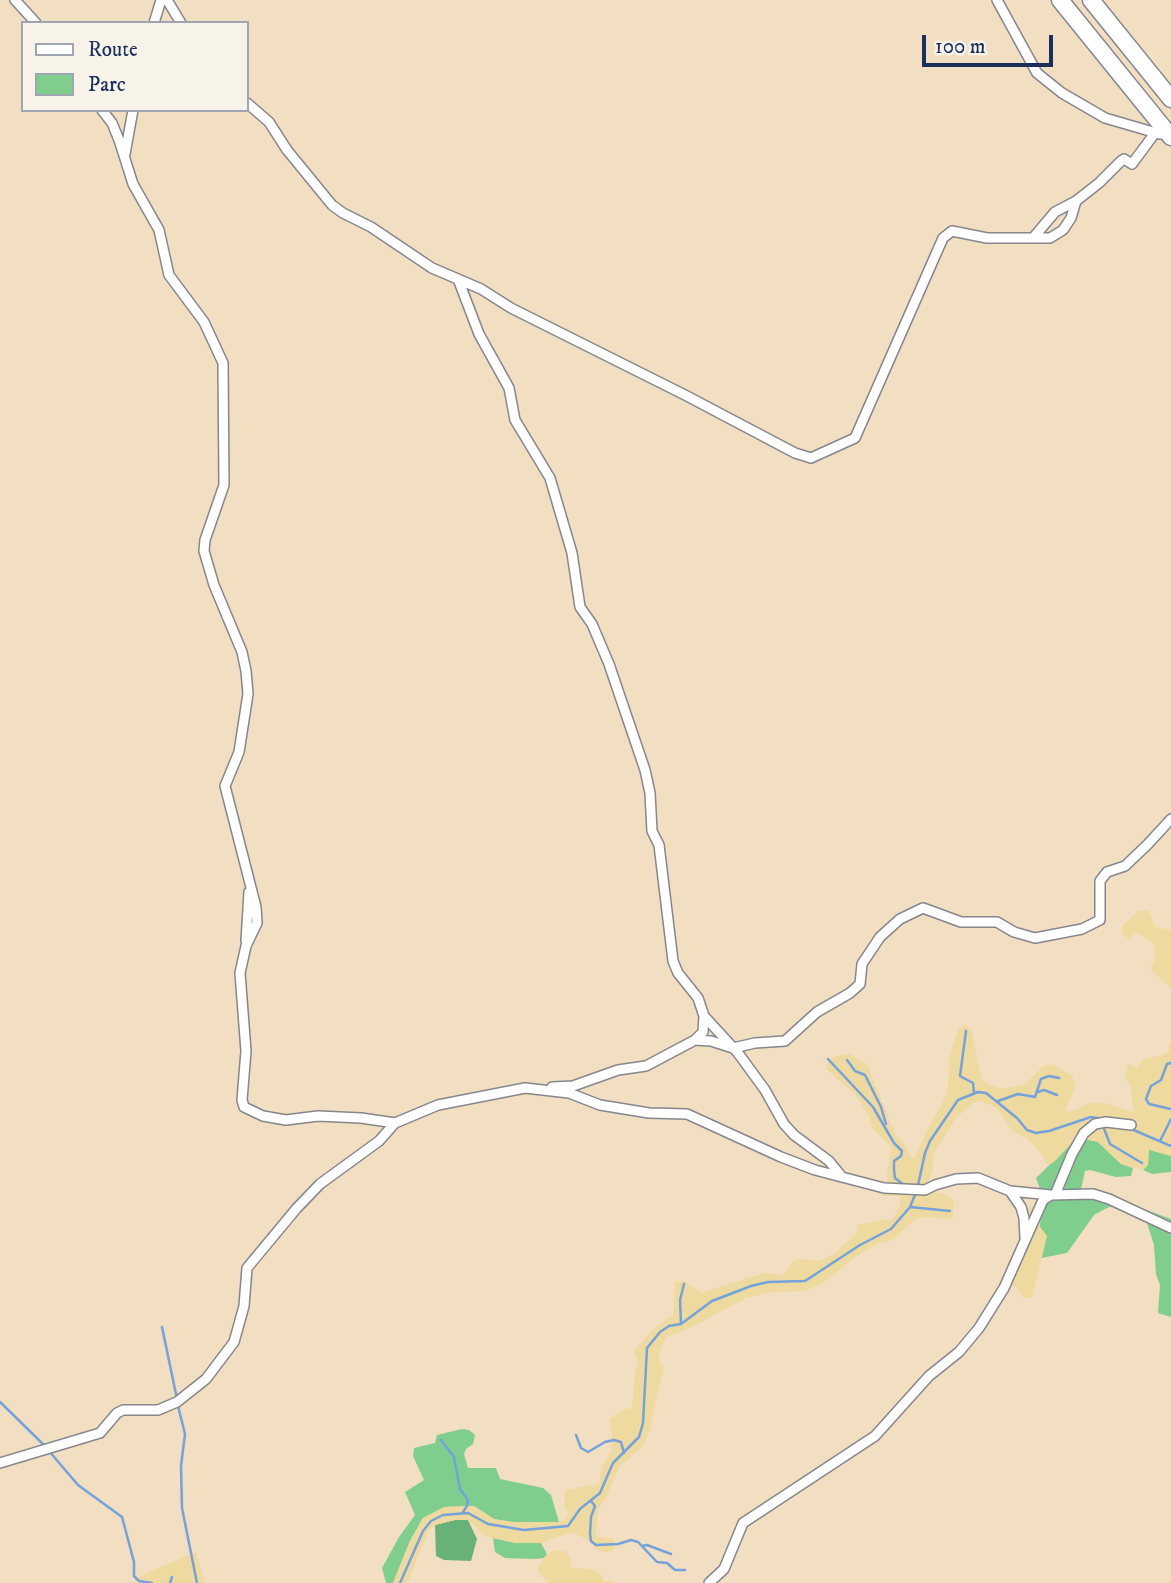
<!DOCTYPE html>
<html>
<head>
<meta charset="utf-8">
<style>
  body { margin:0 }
  #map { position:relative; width:1171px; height:1583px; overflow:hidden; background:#f2dec0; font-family:"IM FELL DW Pica",serif }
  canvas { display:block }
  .legend { position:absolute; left:21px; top:21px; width:228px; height:91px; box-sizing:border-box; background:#f7f3e8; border:2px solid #9fa5b1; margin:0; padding:9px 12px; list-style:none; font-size:21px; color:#1b2f5e }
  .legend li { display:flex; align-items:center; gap:14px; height:35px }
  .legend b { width:35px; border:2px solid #9fa5b1 }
  .scale { position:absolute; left:922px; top:35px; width:131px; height:32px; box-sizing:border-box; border:4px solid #1b2f5e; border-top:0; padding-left:9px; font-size:21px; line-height:24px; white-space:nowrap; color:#1b2f5e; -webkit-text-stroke:5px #f7f3e8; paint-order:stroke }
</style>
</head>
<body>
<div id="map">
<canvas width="1171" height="1583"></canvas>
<ul class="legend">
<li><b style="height:9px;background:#fff"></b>Route</li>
<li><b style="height:19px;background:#80ce8e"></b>Parc</li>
</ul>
<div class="scale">100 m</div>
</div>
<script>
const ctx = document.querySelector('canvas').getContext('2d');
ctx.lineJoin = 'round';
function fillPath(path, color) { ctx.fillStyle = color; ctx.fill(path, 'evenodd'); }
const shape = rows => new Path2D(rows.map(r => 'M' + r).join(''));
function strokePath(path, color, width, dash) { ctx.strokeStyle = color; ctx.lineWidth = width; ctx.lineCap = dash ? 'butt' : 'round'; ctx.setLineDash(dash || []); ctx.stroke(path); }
const green = shape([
  [1089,1140,1098,1142,1121,1164,1133,1168,1131,1176,1116,1177,1090,1170,1085,1171,1080,1194,1117,1199,1171,1219,1171,1317,1158,1313,1160,1285,1156,1274,1154,1245,1145,1217,1123,1206,1109,1207,1094,1215,1067,1253,1041,1258,1046,1236,1040,1227,1042,1194,1036,1178,1074,1141],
  [1149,1149,1171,1156,1171,1172,1152,1174,1143,1170,1148,1165],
  [462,1429,469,1430,475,1435,473,1444,466,1449,464,1454,468,1468,496,1468,500,1479,543,1488,551,1495,559,1522,512,1522,494,1519,474,1506,445,1507,423,1518,410,1541,393,1583,386,1583,382,1568,399,1537,415,1515,405,1492,424,1480,413,1456,414,1448,435,1443,437,1435],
  [493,1538,516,1543,541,1543,547,1554,544,1558,535,1559,505,1558,495,1552]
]);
const forest = shape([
  [455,1520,468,1520,477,1539,471,1561,444,1560,436,1556,435,1525]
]);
const sand = shape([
  [1139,910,1149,911,1155,927,1171,930,1171,988,1150,969,1156,957,1154,944,1141,935,1135,933,1129,940,1123,934,1122,927],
  [965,1026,971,1028,982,1081,1000,1089,1024,1085,1043,1066,1052,1064,1073,1077,1075,1089,1065,1110,1069,1112,1091,1103,1106,1103,1133,1112,1131,1088,1125,1077,1128,1064,1137,1068,1143,1059,1163,1055,1168,1051,1171,1040,1171,1156,1149,1150,1148,1165,1143,1170,1121,1164,1098,1142,1089,1140,1074,1141,1053,1163,1048,1165,1039,1151,1028,1139,1013,1132,997,1108,981,1101,973,1103,955,1119,934,1153,932,1171,925,1190,949,1196,954,1202,953,1217,949,1220,934,1217,917,1218,894,1239,877,1244,862,1252,823,1283,805,1291,772,1292,746,1298,696,1325,667,1337,660,1349,659,1361,664,1366,649,1432,642,1447,619,1467,606,1498,598,1509,596,1536,612,1539,615,1541,615,1549,607,1552,600,1551,586,1539,572,1532,541,1543,516,1543,485,1536,468,1520,455,1520,435,1525,429,1530,407,1583,393,1583,410,1541,423,1518,444,1507,474,1506,494,1519,512,1522,559,1522,566,1519,569,1512,564,1507,565,1490,599,1484,602,1466,611,1452,612,1434,609,1419,626,1409,632,1408,635,1371,638,1363,634,1351,653,1329,673,1315,675,1282,684,1281,701,1293,755,1276,767,1273,783,1276,793,1261,800,1259,819,1261,834,1254,856,1234,857,1225,886,1219,892,1220,900,1205,900,1196,884,1196,871,1189,872,1184,884,1187,888,1179,887,1172,892,1148,872,1128,869,1116,855,1094,827,1070,826,1064,836,1056,849,1054,867,1064,896,1136,906,1146,910,1157,915,1158,928,1128,945,1098,948,1084,950,1054,958,1030],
  [1021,1207,1040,1207,1040,1227,1047,1236,1032,1298,1023,1298,1017,1288,1007,1282,1025,1243],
  [554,1550,565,1551,571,1559,571,1568,593,1569,600,1574,605,1582,613,1580,613,1583,548,1583,537,1570,547,1554],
  [196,1552,205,1583,133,1583,144,1574]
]);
const stream = shape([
  [966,1031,960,1076,973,1083,974,1093],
  [828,1059,873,1107,894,1143,902,1151,901,1156,894,1161,894,1170,895,1178,904,1185],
  [847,1060,855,1071,865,1075,881,1107,886,1124],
  [1171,1063,1167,1064,1161,1080,1151,1086,1146,1099,1149,1104,1171,1109],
  [1038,1092,1044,1090,1057,1095],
  [998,1101,1018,1094,1035,1097,1041,1079,1049,1076,1059,1078],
  [1103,1126,1110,1144,1142,1163],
  [1129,1128,1171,1146],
  [1160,1141,1171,1119],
  [910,1207,950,1211],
  [681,1324,680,1300,684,1284],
  [162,1327,177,1399],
  [0,1402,45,1446],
  [178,1406,185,1434,181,1466,182,1508,197,1583],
  [576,1435,581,1448,588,1452,605,1442,614,1440,621,1442,624,1453],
  [441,1440,454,1457,460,1489,468,1500,467,1506,463,1512],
  [49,1451,78,1485,122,1517,134,1562,134,1576,139,1581,152,1583],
  [591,1501,595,1506,591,1517,590,1534,591,1541,596,1545,618,1544,631,1540,638,1542,657,1562,667,1563,675,1570,685,1570],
  [642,1546,647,1545,671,1554],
  [170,1583,172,1577],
  [400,1583,423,1531,431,1521,443,1515,468,1513,488,1524,524,1530,568,1526,580,1509,600,1493,613,1463,639,1437,643,1423,647,1348,660,1332,669,1326,681,1324,712,1301,751,1286,768,1282,805,1281,860,1245,891,1229,910,1207,917,1190,925,1153,930,1141,958,1100,978,1092,986,1093,1017,1118,1027,1130,1036,1133,1049,1131,1091,1117,1103,1119]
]);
const street = shape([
  [15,0,36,23],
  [167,0,181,23],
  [997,0,1037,73,1062,93,1105,118,1160,134],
  [154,23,161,0],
  [247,103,269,122,287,150,332,205,343,213,371,227,432,268,481,289,511,308,685,395,795,453,811,458,855,438,943,238,952,231,987,238,1050,238,1063,230,1071,218,1076,201,1099,183,1121,161,1124,159,1132,164,1155,133],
  [102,110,112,123,119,140,133,184,159,230,169,275,204,322,223,363,224,485,205,540,204,551,214,585,242,652,246,671,248,694,239,752,225,786,256,907,257,923,246,946,240,973,246,1051,242,1100,244,1107,263,1116,286,1120,318,1116,361,1118,395,1123],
  [125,154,133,110],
  [1033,238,1055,212,1076,201],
  [458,279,479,334,509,388,515,420,550,478,572,553,580,607,592,624,609,664,645,770,650,793,652,831,659,845,673,961,678,973,698,998,704,1016,738,1053,765,1090,784,1124,794,1135,829,1161,842,1177],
  [246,941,249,892],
  [695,1040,711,1041,733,1048,755,1043,785,1041,817,1012,850,993,860,984,862,964,880,937,900,919,923,908,961,922,997,922,1014,932,1035,938,1082,929,1100,920,1100,881,1107,872,1125,866,1148,844,1171,819],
  [552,1087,573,1086,618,1070,646,1066,695,1040,703,1032,704,1016],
  [1010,1191,1021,1207,1024,1218,1025,1238],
  [1055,1195,1072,1154,1084,1133,1095,1124,1106,1122,1131,1125],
  [0,1463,100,1433,117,1413,123,1410,158,1410,177,1402,206,1379,234,1342,244,1306,247,1268,296,1209,320,1184,379,1141,395,1123,438,1105,525,1088,569,1093,600,1105,649,1113,687,1114,781,1157,815,1170,884,1188,925,1190,935,1185,956,1179,978,1178,1010,1191,1051,1195],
  [709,1583,724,1569,743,1523,875,1436,929,1376,959,1352,979,1328,1004,1288,1043,1200,1051,1195,1093,1194,1109,1199,1171,1228]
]);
const highway = shape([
  [1060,0,1171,137],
  [1091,0,1171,99]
]);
fillPath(green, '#80ce8e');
fillPath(forest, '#68b179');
fillPath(sand, '#eeda9e');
strokePath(stream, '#73a2dc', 2.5);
strokePath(street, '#86868f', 12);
strokePath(highway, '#86868f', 19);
strokePath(street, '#fff', 9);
strokePath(highway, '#fff', 16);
</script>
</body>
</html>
